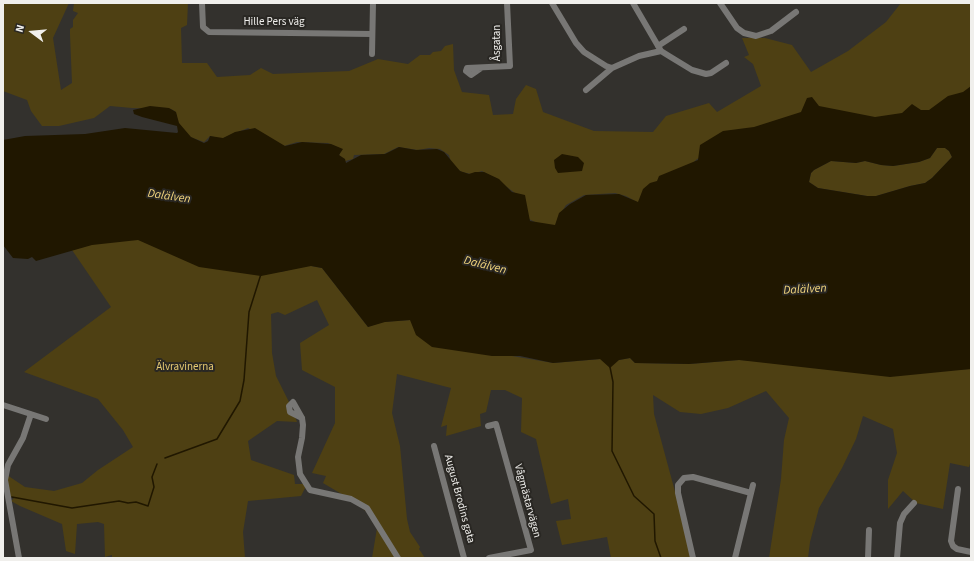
<!DOCTYPE html>
<html>
<head>
<meta charset="utf-8">
<style>
  body { margin:0 }
  #map { position:relative; width:974px; height:561px; overflow:hidden; background:#33312d; font-family:"Source Sans 3",sans-serif }
  canvas { display:block }
  .frame { position:absolute; inset:0; border:4px solid #f0efec; pointer-events:none }
  .north { position:absolute; left:12px; top:12px; width:40px; height:40px; -webkit-text-stroke:3px #292723; paint-order:stroke; rotate:286deg; font-size:11px; font-weight:700; line-height:16px; text-align:center; color:#f0efec }
  .north::after { content:''; display:block; margin:auto; width:14px; height:18px; background:#f0efec; clip-path:polygon(50% 0,100% 100%,50% 72%,0 100%) }
</style>
</head>
<body>
<div id="map">
<canvas width="974" height="561"></canvas>
<div class="frame"></div>
<div class="north">N</div>
</div>
<script>
const ctx = document.querySelector('canvas').getContext('2d');
ctx.lineJoin = 'round';
function fillPath(path, color) { ctx.fillStyle = color; ctx.fill(path, 'evenodd'); }
const shape = rows => new Path2D(rows.map(r => 'M' + r).join(''));
function strokePath(path, color, width, dash) { ctx.strokeStyle = color; ctx.lineWidth = width; ctx.lineCap = dash ? 'butt' : 'round'; ctx.setLineDash(dash || []); ctx.stroke(path); }
function write(font, color, halo, rows, align = 'center') {
  ctx.font = font + ' "Source Sans 3",sans-serif'; ctx.lineWidth = 4; ctx.setLineDash([]); ctx.textBaseline = 'middle'; ctx.strokeStyle = halo; ctx.fillStyle = color; for (const [text, x, y, turn = 0] of rows) {
    ctx.save(); ctx.translate(x, y); ctx.rotate((+turn || 0) * Math.PI / 180); ctx.textAlign = isNaN(turn) ? turn : align; if (halo) ctx.strokeText(text, 0, 0); ctx.fillText(text, 0, 0); ctx.restore();
  }
}
const green = shape([
  [3,3,69,3,53,38,61,90,72,83,70,34,70,29,73,27,73,20,78,13,73,11,74,3,188,3,187,25,181,28,182,63,207,63,217,77,250,75,261,68,273,74,349,71,378,59,408,64,420,55,430,55,433,52,441,51,445,46,453,44,454,70,462,92,489,95,493,115,513,114,516,99,526,85,536,89,543,112,594,131,653,132,666,116,709,103,717,112,761,86,753,64,744,57,749,55,742,38,765,38,792,45,811,72,848,51,886,22,901,3,971,3,971,90,932,113,900,114,868,119,802,114,697,159,650,204,637,202,626,196,615,193,584,195,566,205,559,216,556,226,549,229,529,219,515,193,496,179,482,171,471,174,462,172,452,166,449,155,440,149,429,148,418,150,398,147,384,154,354,155,353,159,345,161,339,158,340,151,339,148,328,143,297,142,284,146,248,128,221,139,210,136,204,142,190,137,177,123,176,112,171,109,132,108,110,106,94,118,59,126,42,126,31,111,27,100,3,91],
  [937,148,945,148,949,151,952,157,932,178,925,183,910,186,876,196,867,196,818,188,809,182,811,173,814,170,831,161,856,163,865,161,881,165,893,166,919,162,930,158],
  [125,235,281,272,306,265,322,268,368,327,382,322,411,320,512,356,553,363,601,359,619,360,630,358,635,363,689,364,739,360,949,370,971,369,971,461,969,467,950,463,943,509,916,503,903,491,888,509,888,480,897,453,893,429,863,416,856,439,842,468,819,508,810,542,808,558,769,558,781,479,784,440,789,418,766,391,728,408,701,414,680,412,653,395,654,414,693,558,611,558,607,537,562,545,556,521,571,519,568,499,551,504,536,439,521,432,522,398,505,390,491,390,486,412,480,414,481,426,446,436,447,425,441,427,451,388,397,374,392,413,400,446,407,519,410,532,420,547,419,549,425,558,372,558,378,522,355,502,323,483,326,476,312,473,335,423,335,387,302,370,300,343,329,325,317,300,285,315,278,312,271,314,272,353,276,376,291,406,297,422,277,421,248,441,251,460,294,475,295,484,307,484,301,496,248,501,243,532,245,558,112,558,112,555,105,557,104,524,98,522,77,524,75,554,66,551,62,524,20,506,11,501,14,498,8,495,7,475,25,487,54,491,82,483,98,470,133,447,123,430,98,399,24,372,111,307,72,250]
]);
const water = shape([
  [971,86,971,369,890,377,739,360,689,364,635,363,630,358,619,360,610,368,600,359,553,363,520,356,492,356,432,347,416,335,410,320,385,322,368,327,322,268,311,266,261,276,199,267,138,240,92,245,36,261,32,257,28,259,13,258,3,245,3,140,25,136,85,134,125,128,177,133,178,132,177,126,142,117,134,114,133,110,150,106,169,108,176,112,179,123,191,137,204,143,208,141,210,136,223,138,235,132,255,128,285,146,302,142,331,144,343,149,339,155,345,159,346,163,361,155,385,154,399,147,416,150,437,149,444,152,460,171,469,174,475,172,484,172,499,179,512,192,525,195,530,221,555,225,559,213,570,204,586,195,619,194,638,202,643,189,650,183,657,181,659,176,698,160,700,145,723,131,754,127,801,112,807,98,812,97,819,106,875,117,902,113,912,104,921,110,929,110,948,96,963,92],
  [937,148,945,148,949,151,952,157,932,178,925,183,910,186,876,196,867,196,818,188,809,182,811,173,814,170,831,161,856,163,865,161,881,165,893,166,919,162,930,158],
  [562,154,578,157,584,163,582,171,558,173,555,168,554,160]
]);
const stream = shape([
  [610,367,613,382,612,451,634,496,654,514,655,541,661,558],
  [165,458,217,439,240,401,244,380,249,312,261,274],
  [12,497,72,508,119,501,128,503,136,502,148,506,154,487,152,477,157,464]
]);
const street = shape([
  [202,3,203,27,209,32,372,34],
  [552,3,576,43,584,52,606,66,612,68,639,56,661,51],
  [633,3,661,51,669,56,692,70,706,74,711,73,726,63],
  [720,3,737,28,744,33,756,36,771,31,796,12],
  [658,46,684,29],
  [372,54,373,3],
  [481,68,471,75,466,71,467,68,510,66,507,3],
  [586,90,612,68],
  [3,405,46,419],
  [302,418,290,412,289,406,293,402,302,418,303,425,302,438,298,457,300,474,310,490,351,499,367,508,398,558],
  [488,426,496,424,531,550,489,558],
  [434,446,464,558],
  [958,489,951,541,953,546,957,549,971,552],
  [19,558,5,480,8,465,23,438,31,414],
  [693,558,678,493,678,485,684,478,693,477,751,493],
  [735,558,753,485],
  [868,558,869,530],
  [897,558,900,523,904,514,914,503]
]);
const streetNames = [
  ["Hille Pers väg",274,23],
  ["Åsgatan",498,43,-90],
  ["August Brodins gata",459,499,75],
  ["Vågmästarvägen",527,501,75]
];
const parkNames = [
  ["Älvravinerna",185,368]
];
const waterNames = [
  ["Dalälven",169,197,8],
  ["Dalälven",485,266,14],
  ["Dalälven",805,290,-3]
];
fillPath(green, '#4e4013');
fillPath(water, '#201700');
strokePath(stream, '#201700', 1.5);
strokePath(street, '#787775', 6);
write('11px', '#f0efec', '#292723', streetNames);
write('11px', '#e6ca72', '#292723', parkNames);
write('italic 12px', '#f3d67e', '#292723', waterNames);
</script>
</body>
</html>
